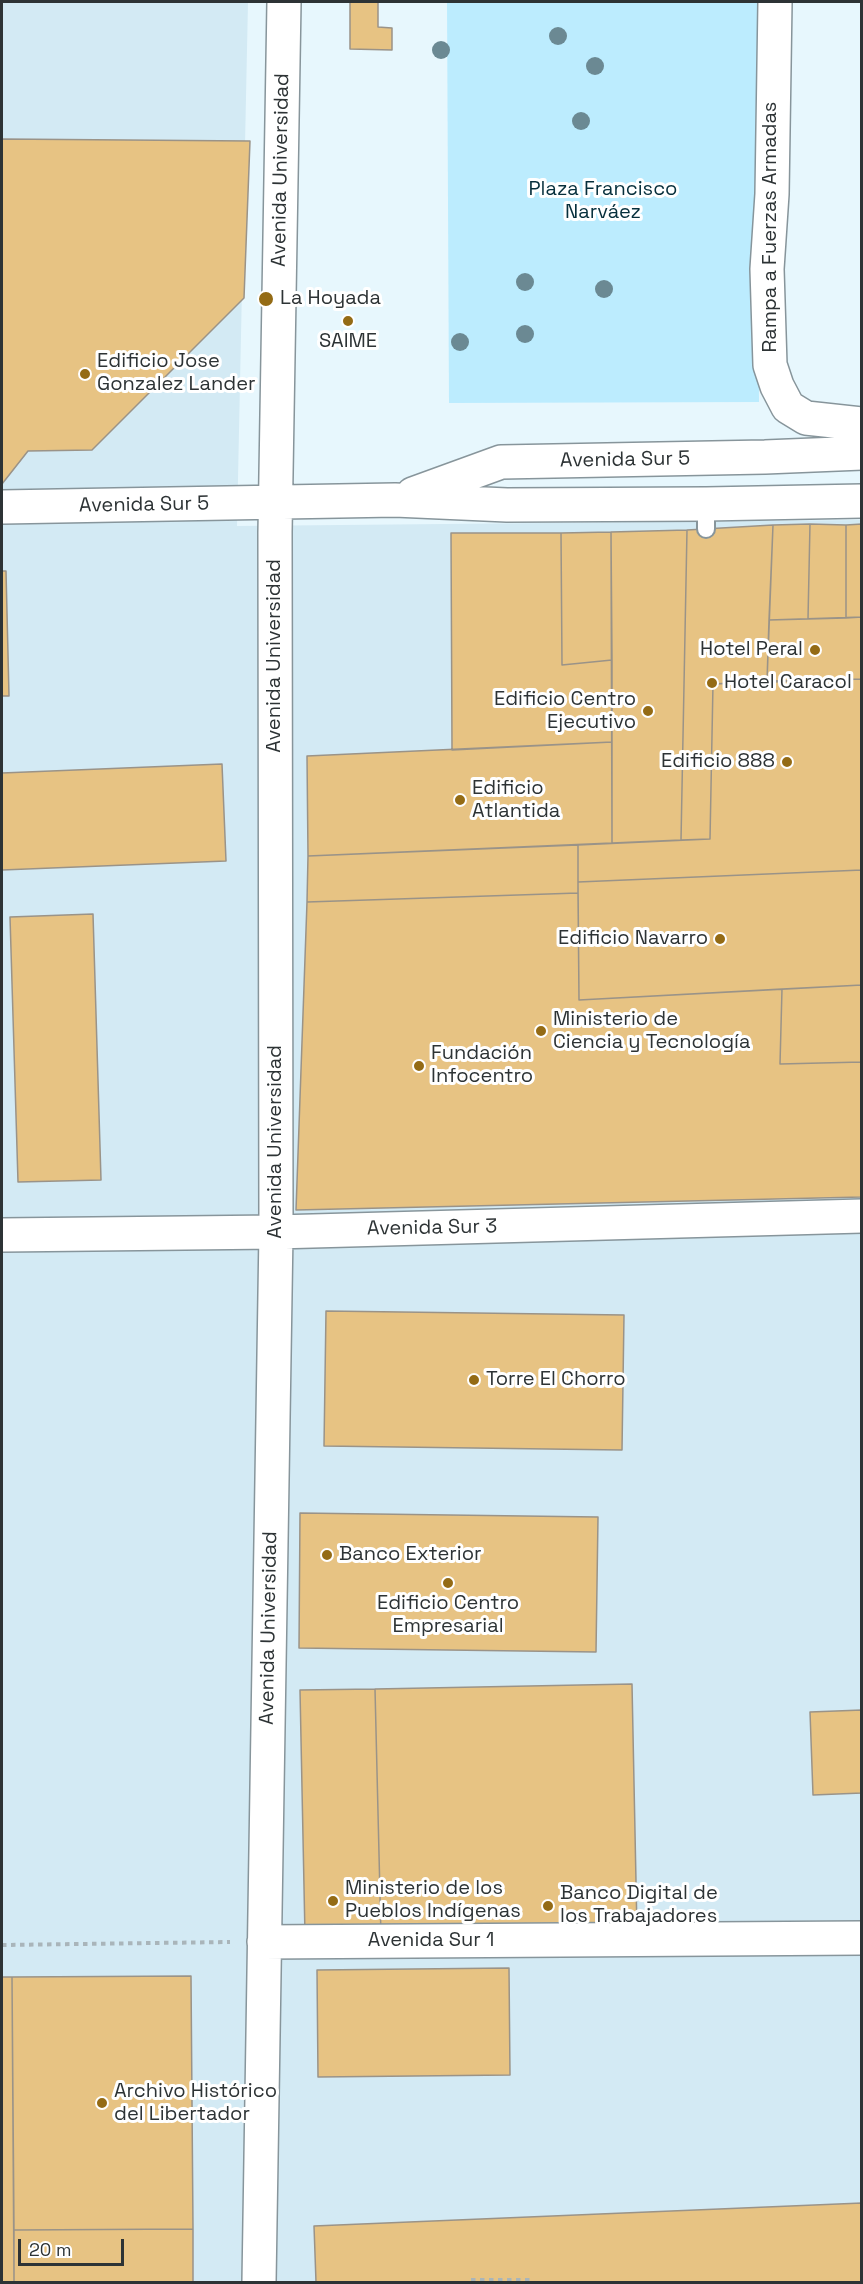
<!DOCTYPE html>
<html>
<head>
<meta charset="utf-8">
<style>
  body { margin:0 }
  #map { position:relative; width:863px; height:2284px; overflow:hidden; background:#e7f7fd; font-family:"Space Grotesk",sans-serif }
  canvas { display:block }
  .frame { position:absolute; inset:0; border:3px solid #2d3335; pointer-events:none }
  .scale { position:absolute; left:18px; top:2239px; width:106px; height:27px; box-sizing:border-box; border:3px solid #2d3335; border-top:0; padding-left:8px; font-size:18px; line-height:21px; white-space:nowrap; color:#2d3335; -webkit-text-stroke:4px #fff; paint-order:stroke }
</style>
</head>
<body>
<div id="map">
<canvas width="863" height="2284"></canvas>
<div class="frame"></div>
<div class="scale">20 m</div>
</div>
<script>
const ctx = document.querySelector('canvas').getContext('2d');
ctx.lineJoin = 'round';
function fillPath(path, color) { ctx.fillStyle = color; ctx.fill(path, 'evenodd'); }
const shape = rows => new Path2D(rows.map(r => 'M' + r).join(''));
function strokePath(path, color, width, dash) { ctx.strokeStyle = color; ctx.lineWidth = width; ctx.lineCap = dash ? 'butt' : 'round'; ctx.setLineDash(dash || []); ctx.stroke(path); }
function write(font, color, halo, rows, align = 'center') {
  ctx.font = font + ' "Space Grotesk",sans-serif'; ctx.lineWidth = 6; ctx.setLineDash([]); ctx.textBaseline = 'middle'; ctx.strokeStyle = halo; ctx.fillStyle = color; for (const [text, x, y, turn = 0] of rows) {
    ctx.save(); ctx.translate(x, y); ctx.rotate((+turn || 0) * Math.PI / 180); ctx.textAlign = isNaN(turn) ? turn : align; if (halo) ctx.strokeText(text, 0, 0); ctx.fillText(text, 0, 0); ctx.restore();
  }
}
const built = shape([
  [2,2,248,2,237,526,861,520,861,2282,2,2282]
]);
const green = shape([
  [447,2,757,2,759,402,449,403]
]);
const building = shape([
  [350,2,378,2,378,27,392,28,392,50,350,49,350,2],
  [2,139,250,141,244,298,92,450,28,451,2,484,2,139],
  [810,524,808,619,769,620,773,525,810,524],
  [810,524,846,525,846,618,808,619,810,524],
  [862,524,862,617,846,618,846,525,862,524],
  [773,525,767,681,713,684,710,839,681,840,687,530,773,525],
  [687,530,681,840,612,843,611,532,687,530],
  [611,532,612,660,562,665,561,533,611,532],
  [451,533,561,533,562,665,612,660,612,742,452,750,451,533],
  [2,571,6,571,9,696,2,696,2,571],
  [862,617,862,679,767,681,769,620,862,617],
  [862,679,862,870,578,882,578,845,710,839,713,684,862,679],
  [612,742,612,843,308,856,307,756,612,742],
  [222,764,226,861,2,870,2,773,222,764],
  [578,845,578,893,307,902,308,856,578,845],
  [862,870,862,985,579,1000,578,882,862,870],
  [578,893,579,1000,782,989,780,1064,862,1062,862,1197,296,1210,307,902,578,893],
  [93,914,101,1180,18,1182,10,917,93,914],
  [862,985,862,1062,780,1064,782,989,862,985],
  [326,1311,624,1315,622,1450,324,1446,326,1311],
  [300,1513,598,1517,596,1652,299,1648,300,1513],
  [632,1684,637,1931,381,1936,375,1689,632,1684],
  [375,1689,381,1936,305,1936,300,1690,375,1689],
  [862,1710,862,1793,813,1795,810,1712,862,1710],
  [509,1968,510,2075,318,2077,317,1970,509,1968],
  [191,1976,193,2229,14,2230,12,1977,191,1976],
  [2,1977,12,1977,14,2282,2,2282,2,1977],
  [862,2203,862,2282,316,2282,314,2226,862,2203],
  [193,2229,193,2282,14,2282,14,2230,193,2229]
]);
const path = shape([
  [2,1945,230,1942],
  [471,2280,534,2280]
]);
const service = shape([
  [706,529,706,504]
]);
const minor = shape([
  [775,2,772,194,767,269,770,365,777,386,788,407,806,418,862,424],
  [413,494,501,462,765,457,862,453],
  [2,507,395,500,507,505,706,504,862,501],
  [2,1235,276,1232,862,1216],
  [264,1942,862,1938],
  [259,2282,276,1232,275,532,284,2]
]);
const trees = [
  [558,36],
  [441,50],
  [595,66],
  [581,121],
  [525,282],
  [604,289],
  [525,334],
  [460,342]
];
const markers = [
  [266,299,8,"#946b15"],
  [348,321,6,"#946b15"],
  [85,374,6,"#946b15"],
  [815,650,6,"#946b15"],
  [712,683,6,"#946b15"],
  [648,711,6,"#946b15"],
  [787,762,6,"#946b15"],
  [460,800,6,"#946b15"],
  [720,939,6,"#946b15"],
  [541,1031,6,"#946b15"],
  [419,1066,6,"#946b15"],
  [474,1380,6,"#946b15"],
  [327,1555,6,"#946b15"],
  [448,1583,6,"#946b15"],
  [333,1901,6,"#946b15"],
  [548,1906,6,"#946b15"],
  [102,2103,6,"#946b15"]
];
const streetNames = [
  ["Avenida Universidad",281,170,-89],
  ["Rampa a Fuerzas Armadas",771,227,-90],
  ["Avenida Sur 5",625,460,-1],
  ["Avenida Sur 5",144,505,-1],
  ["Avenida Universidad",275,656,-90],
  ["Avenida Universidad",276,1142,-90],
  ["Avenida Sur 3",432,1228,-1],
  ["Avenida Universidad",269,1628,-89],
  ["Avenida Sur 1",431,1941]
];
const parkNames = [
  ["Plaza Francisco",603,190],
  ["Narváez",603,213]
];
const poiNames = [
  ["La Hoyada",280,299],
  ["SAIME",348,342,"center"],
  ["Edificio Jose",97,362],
  ["Gonzalez Lander",97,385],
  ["Hotel Peral",803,650,"right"],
  ["Hotel Caracol",724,683],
  ["Edificio Centro",636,700,"right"],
  ["Ejecutivo",636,723,"right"],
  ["Edificio 888",775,762,"right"],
  ["Edificio",472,789],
  ["Atlantida",472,812],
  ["Edificio Navarro",708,939,"right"],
  ["Ministerio de",553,1020],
  ["Ciencia y Tecnología",553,1043],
  ["Fundación",431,1054],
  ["Infocentro",431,1077],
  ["Torre El Chorro",486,1380],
  ["Banco Exterior",339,1555],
  ["Edificio Centro",448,1604,"center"],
  ["Empresarial",448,1627,"center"],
  ["Ministerio de los",345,1889],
  ["Pueblos Indígenas",345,1912],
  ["Banco Digital de",560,1894],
  ["los Trabajadores",560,1917],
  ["Archivo Histórico",114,2092],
  ["del Libertador",114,2115]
];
fillPath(built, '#d3eaf4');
fillPath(green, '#bcecfe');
fillPath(building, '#e7c383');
strokePath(building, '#9a9388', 1.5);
strokePath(service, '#87959b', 20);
strokePath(minor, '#87959b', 36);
strokePath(path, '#a9b5ba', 4, [4.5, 4.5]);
strokePath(service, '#fff', 16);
strokePath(minor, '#fff', 33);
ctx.fillStyle = '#6b8993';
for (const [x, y] of trees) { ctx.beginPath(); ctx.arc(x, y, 9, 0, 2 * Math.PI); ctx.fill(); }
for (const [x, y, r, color] of markers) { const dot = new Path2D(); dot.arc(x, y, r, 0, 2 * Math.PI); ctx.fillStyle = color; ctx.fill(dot); strokePath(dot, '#fff', 2); }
write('20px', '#2d3335', '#fff', streetNames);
write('20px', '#062f3c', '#fff', parkNames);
write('20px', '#2d3335', '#fff', poiNames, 'left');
</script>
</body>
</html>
